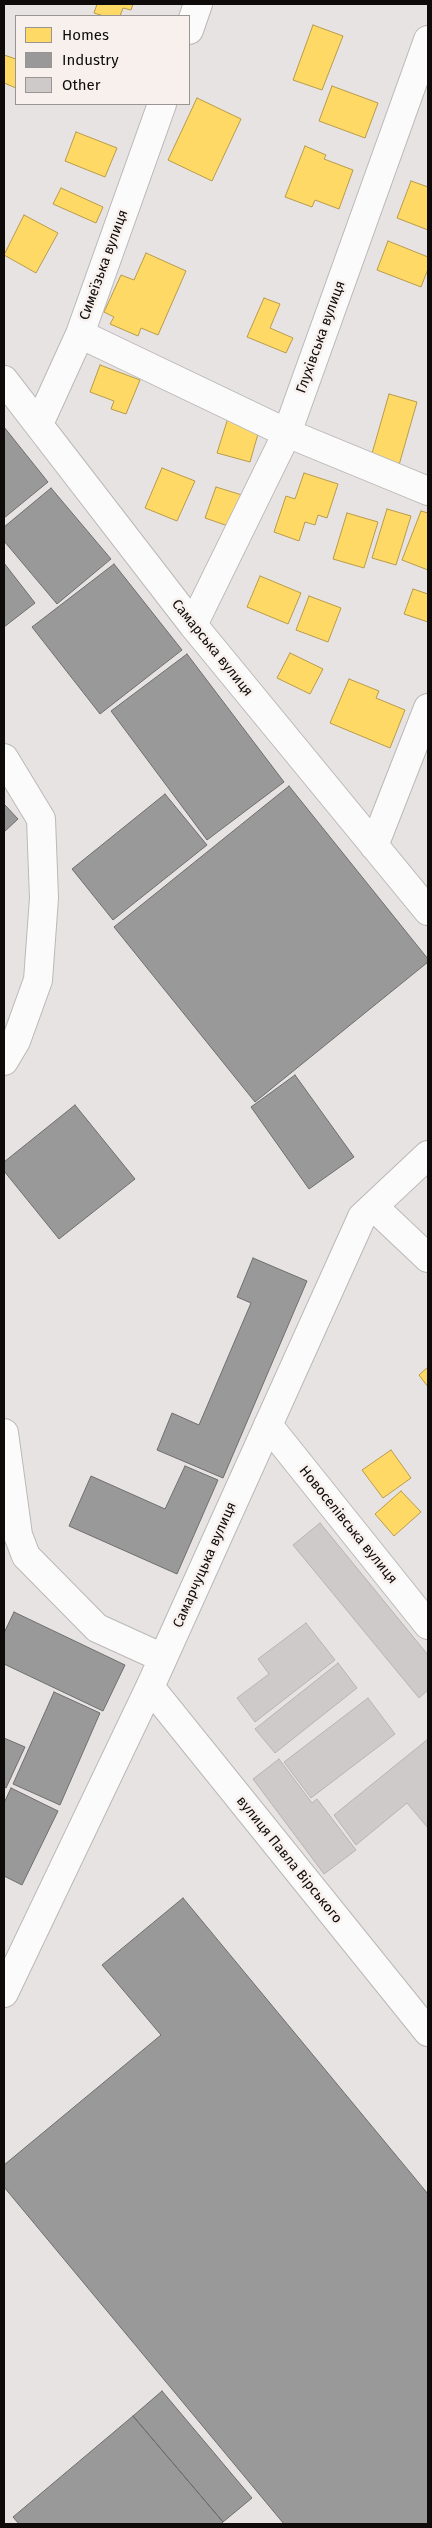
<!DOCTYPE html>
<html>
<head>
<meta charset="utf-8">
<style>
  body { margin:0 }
  #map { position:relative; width:432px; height:2528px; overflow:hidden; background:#e7e3e2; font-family:"Fira Sans",sans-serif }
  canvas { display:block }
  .frame { position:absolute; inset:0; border:5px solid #0e0b0a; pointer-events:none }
  .legend { position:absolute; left:15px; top:15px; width:175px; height:90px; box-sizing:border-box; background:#f7f0ec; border:1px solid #9a9492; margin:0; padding:6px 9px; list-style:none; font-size:15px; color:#0e0b0a }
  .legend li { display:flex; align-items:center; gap:10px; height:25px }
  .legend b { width:25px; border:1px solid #9a9492 }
</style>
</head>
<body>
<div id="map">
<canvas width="432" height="2528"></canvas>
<div class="frame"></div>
<ul class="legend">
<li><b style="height:14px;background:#ffd966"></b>Homes</li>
<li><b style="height:14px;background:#999"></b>Industry</li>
<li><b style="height:14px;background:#cdcac9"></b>Other</li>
</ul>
</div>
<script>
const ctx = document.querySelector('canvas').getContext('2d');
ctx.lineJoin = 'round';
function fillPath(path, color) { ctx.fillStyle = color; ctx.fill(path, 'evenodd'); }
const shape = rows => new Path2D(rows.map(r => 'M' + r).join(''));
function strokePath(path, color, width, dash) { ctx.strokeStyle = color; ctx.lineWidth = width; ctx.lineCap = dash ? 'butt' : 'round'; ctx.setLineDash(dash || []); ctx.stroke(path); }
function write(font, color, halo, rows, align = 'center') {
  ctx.font = font + ' "Fira Sans",sans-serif'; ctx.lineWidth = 5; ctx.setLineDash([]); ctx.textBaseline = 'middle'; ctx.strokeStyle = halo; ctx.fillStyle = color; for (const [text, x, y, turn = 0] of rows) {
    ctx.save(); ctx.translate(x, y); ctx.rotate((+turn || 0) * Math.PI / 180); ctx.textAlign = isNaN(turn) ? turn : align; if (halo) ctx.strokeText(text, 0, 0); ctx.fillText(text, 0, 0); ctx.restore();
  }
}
const homes = shape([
  [97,4,133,4,131,10,123,8,120,16,104,16,94,13,97,4],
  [313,25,343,36,322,90,293,80,313,25],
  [4,55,16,59,16,88,4,83,4,55],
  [332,86,378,103,365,138,319,121,332,86],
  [197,98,241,119,212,181,168,160,197,98],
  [76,132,117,148,105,177,65,161,76,132],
  [305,146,326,155,324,159,353,170,339,209,315,200,312,207,285,197,305,146],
  [411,181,428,187,428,230,397,218,411,181],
  [61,188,103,207,96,223,53,204,61,188],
  [24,215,58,233,36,273,4,255,24,215],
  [388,241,428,257,428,269,421,287,377,270,388,241],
  [146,253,186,271,158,335,141,328,138,336,110,324,114,317,104,312,121,275,134,280,146,253],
  [264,298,280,304,270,328,293,338,286,353,247,337,264,298],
  [100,365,140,380,126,414,111,409,114,401,90,392,100,365],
  [389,394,417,402,399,465,371,457,389,394],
  [228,418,260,427,250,462,217,453,228,418],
  [162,468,195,481,177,521,145,508,162,468],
  [304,473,338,484,327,518,318,515,315,525,305,522,299,541,274,532,286,496,295,499,304,473],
  [216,487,242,495,231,527,205,518,216,487],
  [387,509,411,516,396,565,372,558,387,509],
  [421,511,428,513,428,570,402,560,421,511],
  [347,513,378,522,364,568,333,559,347,513],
  [260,576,301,593,288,624,247,607,260,576],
  [413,589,428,594,428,622,404,614,413,589],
  [309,596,341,608,328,642,296,630,309,596],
  [290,653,323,669,310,694,277,678,290,653],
  [349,679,379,691,376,698,405,710,390,748,330,723,349,679],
  [428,1367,428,1387,419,1375,428,1367],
  [391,1450,411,1478,383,1498,362,1470,391,1450],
  [401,1491,421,1512,394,1536,375,1514,401,1491]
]);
const industry = shape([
  [4,427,48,482,4,518,4,427],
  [51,488,111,559,57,604,4,541,4,527,51,488],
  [4,563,35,603,4,627,4,563],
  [114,564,182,650,100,714,32,627,114,564],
  [187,654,284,782,207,840,111,711,187,654],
  [289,786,428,959,428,962,255,1102,114,927,289,786],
  [165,794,207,845,113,920,72,869,165,794],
  [4,804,18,819,4,832,4,804],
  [295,1075,354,1157,309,1189,251,1107,295,1075],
  [75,1105,135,1179,59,1239,4,1171,4,1162,75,1105],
  [253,1258,307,1281,223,1478,157,1450,172,1413,199,1425,251,1303,237,1297,253,1258],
  [185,1466,218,1480,177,1574,69,1526,91,1476,165,1509,185,1466],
  [14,1612,125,1665,103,1711,4,1664,4,1633,14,1612],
  [54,1692,100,1713,60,1805,13,1784,54,1692],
  [4,1738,25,1747,6,1788,4,1787,4,1738],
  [11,1788,58,1811,22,1885,4,1876,4,1803,11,1788],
  [183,1898,428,2194,428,2524,284,2524,4,2187,4,2165,161,2035,102,1965,183,1898],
  [162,2391,252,2498,223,2522,133,2416,162,2391],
  [133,2416,223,2522,221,2524,19,2524,13,2517,133,2416]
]);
const building = shape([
  [320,1523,428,1655,428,1690,419,1698,293,1545,320,1523],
  [306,1623,335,1660,255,1722,237,1698,269,1674,258,1659,306,1623],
  [338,1663,357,1688,275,1753,255,1729,338,1663],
  [368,1698,395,1734,311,1798,284,1762,368,1698],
  [428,1739,428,1828,407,1803,356,1845,334,1815,428,1739],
  [279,1759,312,1803,317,1799,356,1850,324,1874,253,1779,279,1759]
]);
const minor = shape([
  [189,30,198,4],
  [80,334,287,433,428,491],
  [4,380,193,625,428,911],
  [39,424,80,334,162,104],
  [193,625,287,433,428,40],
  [4,758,41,819,44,898,38,980,16,1041,4,1061],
  [374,846,428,708],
  [374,1207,428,1258],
  [268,1425,428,1625],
  [4,1433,18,1535,26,1556,97,1628,163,1658],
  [150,1687,428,2032],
  [4,1993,150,1687,362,1217,428,1155]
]);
const streetNames = [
  ["Симеїзька вулиця",104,265,-70],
  ["Глухівська вулиця",321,337,-70],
  ["Самарська вулиця",212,648,51],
  ["Новоселівська вулиця",348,1525,51],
  ["Самарчуцька вулиця",205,1565,-66],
  ["вулиця Павла Вірського",289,1860,51]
];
fillPath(homes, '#ffd966');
strokePath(homes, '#b79b4a', 1);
fillPath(industry, '#999');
strokePath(industry, '#6f6e6e', 1);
fillPath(building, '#cdcac9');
strokePath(building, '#b6b3b2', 1);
strokePath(minor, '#bbb8b7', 30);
strokePath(minor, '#fbfbfb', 28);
write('14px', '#0e0b0a', '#f7f0ec', streetNames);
</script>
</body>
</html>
